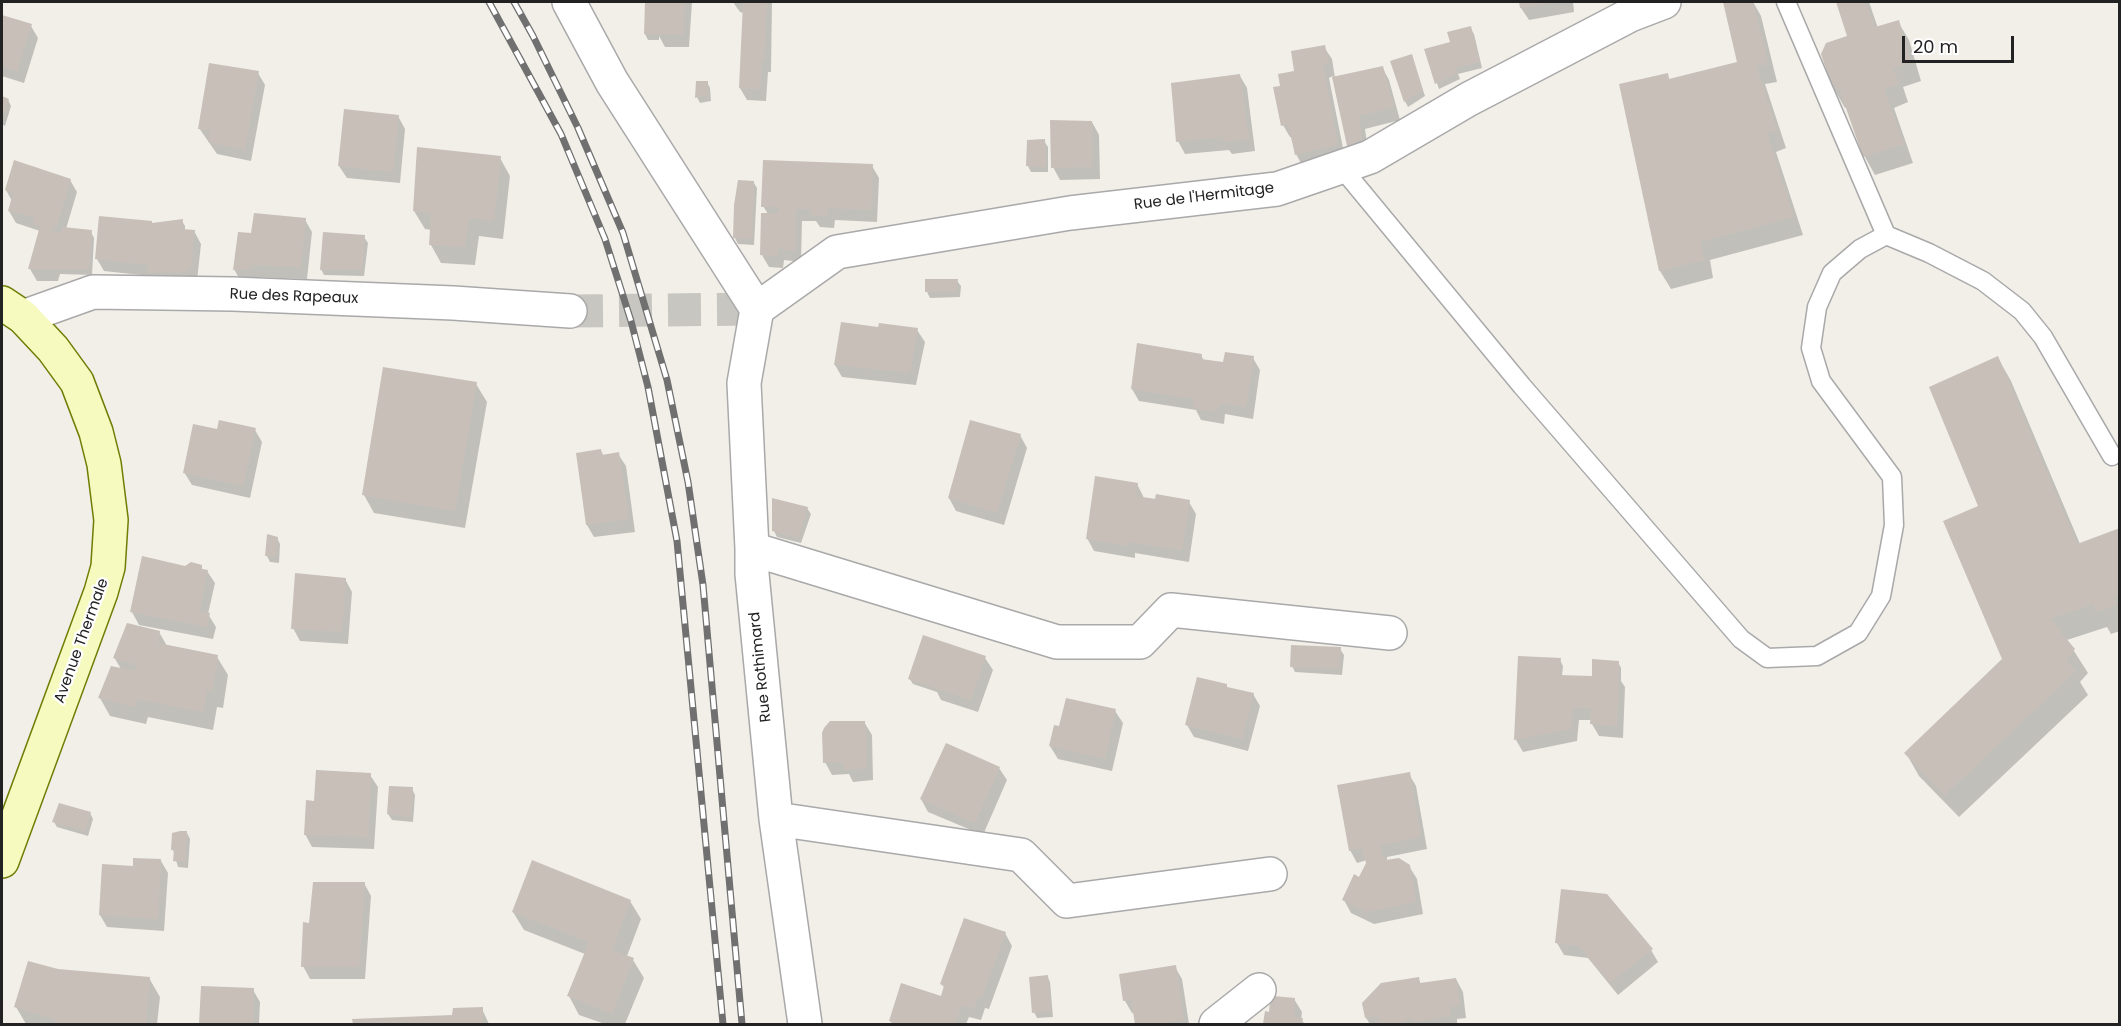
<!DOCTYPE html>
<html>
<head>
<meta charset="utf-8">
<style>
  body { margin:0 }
  #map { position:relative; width:2121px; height:1026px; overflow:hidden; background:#f2efe9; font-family:Poppins,sans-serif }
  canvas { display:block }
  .frame { position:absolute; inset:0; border:3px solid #222; pointer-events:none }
  .scale { position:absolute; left:1902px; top:36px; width:112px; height:27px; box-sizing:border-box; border:3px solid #222; border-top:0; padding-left:8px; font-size:18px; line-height:21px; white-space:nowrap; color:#222; -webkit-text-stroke:4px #fff; paint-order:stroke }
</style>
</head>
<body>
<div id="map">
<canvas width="2121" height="1026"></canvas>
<div class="frame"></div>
<div class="scale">20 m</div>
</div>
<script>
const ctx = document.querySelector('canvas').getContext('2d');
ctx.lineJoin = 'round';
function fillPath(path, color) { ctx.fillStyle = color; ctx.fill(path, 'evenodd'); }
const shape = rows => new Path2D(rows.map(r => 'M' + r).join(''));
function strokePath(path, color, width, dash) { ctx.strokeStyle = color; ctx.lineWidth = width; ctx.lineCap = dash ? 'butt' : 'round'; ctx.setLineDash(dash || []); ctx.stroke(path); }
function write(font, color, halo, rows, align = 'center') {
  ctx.font = font + ' Poppins,sans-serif'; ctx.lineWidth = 4.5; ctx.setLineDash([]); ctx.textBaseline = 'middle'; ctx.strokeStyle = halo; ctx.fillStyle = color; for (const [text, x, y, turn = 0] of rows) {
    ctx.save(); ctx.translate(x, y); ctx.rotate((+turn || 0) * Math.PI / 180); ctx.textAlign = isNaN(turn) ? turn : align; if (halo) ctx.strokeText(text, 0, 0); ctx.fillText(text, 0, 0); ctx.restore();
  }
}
const shadow = shape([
  [646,2,692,2,689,47,665,47,659,36,659,40,648,40,645,34],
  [733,2,772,2,771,72,768,72,766,101,747,100,740,88,744,13,740,12],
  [1520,2,1573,2,1574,12,1529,20,1521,8],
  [1734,2,1753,2,1761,16,1777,82,1765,84,1786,148,1776,152,1803,235,1710,260,1713,278,1671,289,1660,271,1621,85,1667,75,1670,80,1739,63,1725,3],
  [1837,2,1869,2,1878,28,1898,22,1909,40,1921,81,1903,87,1908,102,1894,108,1913,163,1875,175,1865,157,1847,107,1845,108,1834,89,1849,37],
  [2,17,31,26,38,38,24,83,2,76],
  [1470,28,1474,34,1482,68,1458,74,1460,79,1439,89,1426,50,1451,43],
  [1324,47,1332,59,1335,78,1382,67,1389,80,1400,120,1365,129,1368,151,1356,158,1348,146,1333,76,1329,78,1345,158,1303,167,1296,154,1293,137,1290,137,1283,125,1281,87],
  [1411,56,1425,96,1408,107,1405,101],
  [258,73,265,85,251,161,217,154,199,128],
  [1240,76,1247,88,1255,151,1232,154,1229,150,1185,154,1178,141],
  [707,82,710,88,711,101,700,103,697,97],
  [2,98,8,100,11,106,5,126,2,124],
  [398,116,405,129,400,183,347,178,339,166],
  [1092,122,1099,135,1100,179,1060,180,1053,167],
  [1044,141,1048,147,1048,172,1031,172,1028,166],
  [500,158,510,176,503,239,479,236,475,265,441,263,431,245,432,230,425,229,414,211],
  [872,166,879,178,877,222,835,220,834,228,820,227,816,221,802,221,801,262,784,260,783,268,769,267,762,255,768,214,763,206],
  [70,180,77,192,66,229,91,232,94,238,92,275,60,274,58,281,37,281,30,269,40,231,16,223,9,211,12,201,6,190],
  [754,183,757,188,754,245,738,244,735,238],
  [305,220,312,232,307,279,254,277,256,282,241,282,234,269,252,234],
  [182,221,185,226,185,231,194,231,201,244,197,281,155,285,150,276,104,271,97,259,152,224],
  [364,237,368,243,364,276,324,275,321,269],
  [957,281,961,286,960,297,930,298,927,292],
  [879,328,917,330,925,342,916,385,842,377,835,365],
  [1201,355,1204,361,1225,364,1253,358,1260,370,1253,419,1225,414,1224,424,1201,420,1196,410,1139,401,1132,389],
  [1998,358,2011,381,2080,544,2120,529,2120,631,2111,634,2107,627,2067,640,2088,673,2080,682,2088,695,1959,817,1919,776,1906,753,2004,660,1980,507],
  [476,384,487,402,465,528,374,513,364,495],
  [255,430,262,442,250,498,192,485,184,472,218,431],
  [1020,435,1027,448,1004,525,956,511,949,498],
  [601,451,604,456,618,454,626,466,635,532,594,537,587,525],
  [1137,484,1144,498,1189,502,1196,514,1189,562,1135,553,1135,558,1094,551,1087,538],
  [807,508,811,514,801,543,777,537,774,531],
  [277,538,280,544,279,563,270,562,267,556],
  [201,566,203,571,207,571,215,583,208,614,216,627,213,639,139,625,132,612,186,567],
  [345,579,352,592,348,644,300,641,293,628],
  [159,632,167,646,217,657,228,675,223,708,217,707,213,730,148,717,146,724,110,716,100,698,121,669,114,657],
  [949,646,985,658,993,670,978,712,941,700,937,692,913,684,909,678],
  [1340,649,1344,655,1342,675,1295,672,1292,666],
  [1560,660,1563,666,1562,676,1593,678,1618,662,1621,668,1621,681,1625,687,1623,738,1599,736,1592,724,1592,720,1579,720,1577,741,1523,752,1516,740],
  [1226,685,1228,689,1253,694,1260,706,1248,751,1194,737,1187,725],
  [1115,711,1123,723,1112,771,1058,759,1050,746,1060,727],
  [864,722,872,735,873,780,853,782,849,774,832,775,825,762],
  [999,768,1007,780,983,835,928,812,921,799],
  [1409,774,1416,786,1427,849,1387,857,1387,862,1409,866,1417,879,1423,914,1374,924,1351,913,1344,900,1368,863,1367,860,1357,863,1350,850],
  [370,775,378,787,374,849,312,847,305,834,316,802],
  [412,789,415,795,413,822,392,820,388,814],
  [90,813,93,819,88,836,57,827,54,822],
  [187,833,190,839,188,868,178,867,173,850],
  [161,861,168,873,164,931,107,927,100,915,134,868],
  [364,883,371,896,365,979,310,979,303,966,310,924],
  [630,901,641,919,627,956,633,960,644,978,625,1024,605,1024,579,1015,569,996,585,954,524,930,513,912],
  [1005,933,1012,946,989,1009,985,1008,981,1020,969,1017,966,1024,893,1024,890,1021,942,998,945,989,942,984],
  [1557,943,1651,950,1658,962,1618,995,1588,958,1564,955],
  [1175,967,1182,979,1189,1024,1136,1024,1135,1013,1132,1013,1125,1001,1121,975],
  [58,970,149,978,160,997,157,1024,26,1024,16,1007],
  [1047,976,1050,982,1053,1017,1037,1018,1034,1012],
  [1418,978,1421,984,1456,979,1463,992,1466,1018,1457,1019,1457,1024,1368,1024,1370,1024,1366,1018],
  [202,987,253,990,260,1002,259,1024,200,1024],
  [1294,999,1302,1012,1301,1020,1305,1024,1265,1024,1266,1013,1270,1014],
  [482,1009,489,1024,354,1024,354,1020,453,1017]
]);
const building = shape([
  [645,2,685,2,683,35,644,34],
  [743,2,767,2,764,60,762,60,760,89,739,88],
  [1519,2,1552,2,1552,3,1520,8],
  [1723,2,1753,2,1768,64,1756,66,1777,130,1767,133,1794,217,1701,242,1704,260,1659,271,1619,84,1668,73,1669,79,1737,62],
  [1836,2,1866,2,1875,27,1899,20,1911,62,1893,68,1899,84,1884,89,1904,144,1863,157,1839,88,1833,90,1821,54,1826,43,1847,36],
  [2,15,32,24,17,71,2,66],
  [1471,26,1480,62,1456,68,1457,73,1435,84,1424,49,1450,42,1447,32],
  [1325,45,1329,63,1323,66,1338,145,1295,155,1288,124,1281,126,1273,87,1280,86,1278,74,1294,71,1291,51],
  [1412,54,1423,90,1404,102,1390,61],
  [209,63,259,71,245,150,208,142,210,131,198,129],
  [1383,66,1394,107,1359,116,1362,139,1347,146,1332,77],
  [1240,74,1249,139,1223,142,1223,137,1176,142,1171,83],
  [696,81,708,81,708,95,695,98],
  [2,96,9,99,2,121],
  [344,109,399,115,393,172,338,166],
  [1050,120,1092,121,1093,167,1051,168],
  [1045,139,1046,167,1026,166,1027,140],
  [417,147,501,156,494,221,469,218,465,247,429,245,431,213,413,211],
  [14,160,71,179,57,225,51,230,61,233,63,227,92,230,89,269,28,269,40,226,35,225,33,217,8,211,13,193,5,190],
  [763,160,873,164,871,210,828,208,828,216,811,215,811,209,796,209,795,251,778,248,777,256,760,255,761,213,778,213,779,207,761,207],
  [738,180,754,181,752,239,733,238,734,205],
  [254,213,306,218,301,267,249,265,250,269,233,270,238,232,251,233],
  [99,216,152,221,152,223,183,219,182,229,195,230,191,267,185,272,147,273,148,265,95,259],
  [323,232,365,235,362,270,320,270],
  [925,279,958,279,957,291,925,292],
  [841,322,878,327,879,323,918,328,910,373,834,365],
  [1137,343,1202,354,1201,359,1223,362,1225,352,1254,356,1246,407,1219,403,1217,412,1193,408,1193,399,1131,389],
  [1998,356,2077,544,2120,528,2120,595,2115,596,2117,605,2096,612,2093,604,2050,619,2075,649,2066,661,2076,671,1945,795,1904,753,2002,659,1943,521,1978,506,1929,387],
  [383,367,477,382,455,511,362,495],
  [219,420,256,428,243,486,183,473,193,424,217,429],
  [970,420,1021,434,997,513,948,498],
  [601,449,602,455,619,452,629,519,586,525,576,453],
  [1095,476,1138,483,1136,496,1155,499,1156,494,1190,500,1182,550,1129,542,1128,546,1086,539],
  [772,498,808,507,798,538,772,531],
  [267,534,278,537,276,557,265,556],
  [142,556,185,566,191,562,202,565,202,569,208,570,200,611,210,613,207,627,130,612],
  [295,573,346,578,342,632,291,629],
  [127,623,160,631,158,643,218,655,213,691,207,690,203,712,138,699,136,707,98,698,111,666,136,671,137,665,113,658],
  [923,635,986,656,971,700,908,679],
  [1291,645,1341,647,1339,669,1290,667],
  [1518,656,1561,658,1559,675,1592,676,1592,659,1619,661,1617,726,1590,724,1591,708,1573,708,1571,729,1514,740],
  [1197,677,1227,684,1227,687,1254,693,1242,739,1185,725],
  [1066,698,1116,709,1105,759,1049,746,1054,725,1059,726],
  [830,721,865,721,867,768,844,770,843,762,823,763,822,733,824,728],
  [946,743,1000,767,975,823,920,799],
  [316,770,371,773,368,837,304,835,306,800,314,801],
  [1410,772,1421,837,1381,845,1383,858,1386,860,1399,858,1410,865,1416,902,1366,912,1342,900,1354,874,1359,877,1366,863,1362,848,1349,851,1337,785],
  [389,786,413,787,411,817,387,814],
  [59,803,91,812,85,831,52,822],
  [180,831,187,831,185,863,173,861,174,850,171,850,172,833],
  [133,858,161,859,158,919,99,915,102,864,133,866],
  [532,860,631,900,612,950,634,958,612,1014,567,996,589,942,512,912],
  [313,882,365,882,359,967,301,967,303,922,309,923],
  [1561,889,1607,894,1653,949,1610,983,1579,946,1555,943],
  [964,918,1006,932,982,997,978,997,974,1009,962,1005,955,1024,900,1024,889,1021,901,983,941,996,944,986,940,984],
  [28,961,58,969,150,977,146,1024,103,1023,103,1024,55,1024,56,1020,14,1007],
  [1176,965,1184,1020,1161,1024,1135,1024,1131,1000,1123,1001,1119,974],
  [1048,975,1051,1011,1032,1013,1029,977],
  [1419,977,1420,983,1456,978,1460,1005,1451,1007,1451,1016,1414,1023,1413,1019,1404,1021,1404,1024,1367,1024,1379,1021,1379,1016,1365,1018,1362,1003,1381,983],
  [201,986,254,988,253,1024,199,1024],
  [1274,996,1295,998,1294,1018,1303,1018,1302,1024,1263,1024,1265,1011,1269,1012,1270,1001],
  [483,1007,483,1024,353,1024,352,1019,452,1015,453,1008]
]);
const minorTunnel = shape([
  [570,311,757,309]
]);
const service = shape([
  [1786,2,1886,235,1929,253,1983,281,2022,311,2043,337,2112,456],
  [1341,167,1522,386,1741,639,1767,658,1817,656,1858,633,1881,596,1894,525,1892,477,1821,381,1811,348,1817,307,1832,273,1860,249,1886,235]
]);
const minor = shape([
  [569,2,612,82,757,309],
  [757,309,837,252,1070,213,1277,189,1370,157,1469,99,1630,15,1664,2],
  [757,309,744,383,752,549,752,574,776,819,805,1024],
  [23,317,93,292,233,294,453,303,570,311],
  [752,549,1057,642,1140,642,1171,610,1390,633],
  [776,819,1021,855,1067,901,1270,874],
  [1216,1024,1259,990]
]);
const secondary = shape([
  [2,303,23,317,53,349,77,382,96,432,104,464,111,520,108,567,101,592,2,861]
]);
const rail = shape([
  [489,2,561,134,605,239,631,321,648,387,677,541,723,1024],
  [514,2,533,36,578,128,623,233,667,380,688,482,703,585,742,1024]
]);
const streetNames = [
  ["Rue de l'Hermitage",1204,197,-7],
  ["Rue des Rapeaux",294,297,2],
  ["Avenue Thermale",82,641,-70],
  ["Rue Rothimard",761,667,-96]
];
fillPath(shadow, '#0003');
fillPath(building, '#c7bfb8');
strokePath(minorTunnel, '#c8c6c1', 33, [33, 16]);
strokePath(service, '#a9a9a9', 21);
strokePath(minor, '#a9a9a9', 36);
strokePath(secondary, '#707d05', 36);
strokePath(service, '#fff', 18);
strokePath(minor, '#fff', 33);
strokePath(secondary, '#f7fabf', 33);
strokePath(rail, '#707070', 7);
strokePath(rail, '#fff', 4.5, [14]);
write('15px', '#222', '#fff', streetNames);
</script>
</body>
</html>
